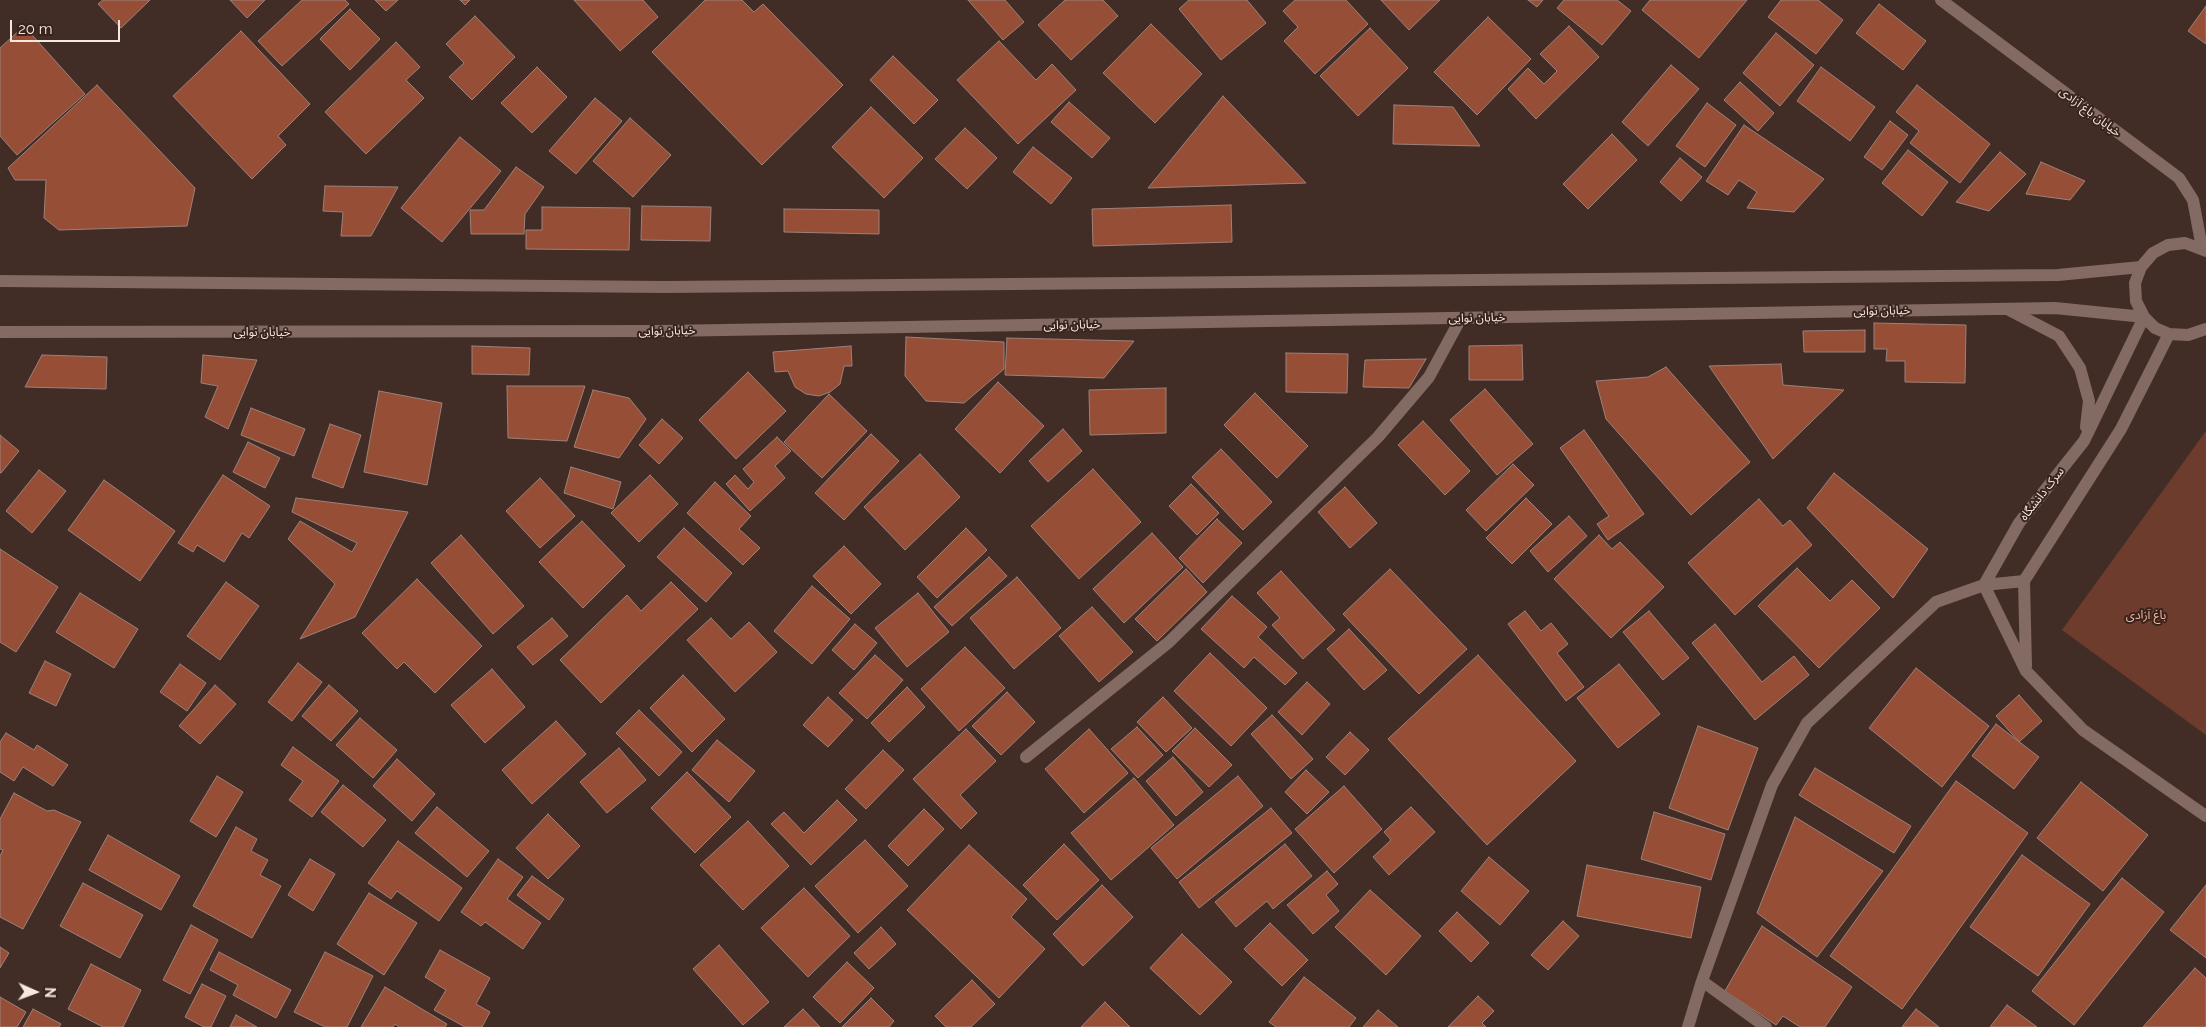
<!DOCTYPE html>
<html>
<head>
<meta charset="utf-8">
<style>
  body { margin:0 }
  #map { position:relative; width:2206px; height:1027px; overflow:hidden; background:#422d26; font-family:Raleway,sans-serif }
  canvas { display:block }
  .north { position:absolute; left:10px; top:967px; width:50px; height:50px; -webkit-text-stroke:4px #38231d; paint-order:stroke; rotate:92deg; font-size:14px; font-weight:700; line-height:20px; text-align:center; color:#f5e7e2 }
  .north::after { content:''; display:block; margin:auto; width:18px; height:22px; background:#f5e7e2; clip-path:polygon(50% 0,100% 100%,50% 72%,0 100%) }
  .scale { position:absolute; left:10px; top:20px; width:110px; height:22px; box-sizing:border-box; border:2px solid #f5e7e2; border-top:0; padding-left:6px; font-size:15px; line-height:18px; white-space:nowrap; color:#f5e7e2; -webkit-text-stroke:4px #38231d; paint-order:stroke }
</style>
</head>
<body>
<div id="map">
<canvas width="2206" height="1027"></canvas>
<div class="north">N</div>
<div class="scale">20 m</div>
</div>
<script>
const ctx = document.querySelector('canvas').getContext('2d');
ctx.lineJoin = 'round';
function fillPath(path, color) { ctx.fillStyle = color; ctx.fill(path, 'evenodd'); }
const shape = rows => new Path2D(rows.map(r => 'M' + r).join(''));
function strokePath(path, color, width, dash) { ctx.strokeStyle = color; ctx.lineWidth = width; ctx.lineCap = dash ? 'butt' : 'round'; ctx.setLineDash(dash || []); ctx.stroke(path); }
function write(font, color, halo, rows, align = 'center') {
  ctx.font = font + ' Raleway,"Noto Sans Arabic",sans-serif'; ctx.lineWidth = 4; ctx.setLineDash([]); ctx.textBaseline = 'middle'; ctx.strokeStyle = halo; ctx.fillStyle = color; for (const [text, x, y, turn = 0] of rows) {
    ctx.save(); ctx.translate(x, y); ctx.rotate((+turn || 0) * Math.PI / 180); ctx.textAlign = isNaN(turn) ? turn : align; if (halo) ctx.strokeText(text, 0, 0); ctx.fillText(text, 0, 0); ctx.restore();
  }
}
const green = shape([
  [2206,431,2206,735,2062,630]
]);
const building = shape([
  [103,0,150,0,121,28,98,4,103,0],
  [230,0,265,0,247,18,230,0],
  [302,0,345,0,349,4,282,66,258,41,302,0],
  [375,0,398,0,386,11,375,0],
  [460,0,470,0,465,5,460,0],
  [574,0,643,0,658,17,620,51,574,0],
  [705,0,742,0,754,12,763,4,843,85,762,165,652,52,705,0],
  [968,0,1005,0,1024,22,1003,40,968,0],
  [1065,0,1103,0,1118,16,1071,60,1038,25,1065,0],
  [1189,0,1247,0,1266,23,1221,60,1179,9,1189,0],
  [1295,0,1346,0,1368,24,1315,74,1284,41,1298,27,1283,11,1295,0],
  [1381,0,1440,0,1409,30,1381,0],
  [1528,0,1543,0,1537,7,1528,0],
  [1564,0,1617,0,1631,11,1602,45,1557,8,1564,0],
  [1650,0,1747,0,1699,58,1642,10,1650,0],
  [1781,0,1818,0,1843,20,1816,54,1768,17,1781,0],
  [1879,4,1926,41,1903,70,1856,33,1879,4],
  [2206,6,2206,44,2188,31,2206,6],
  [350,9,380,39,350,70,320,39,350,9],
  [475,16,515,57,472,100,449,77,464,63,446,44,475,16],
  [1488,17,1531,59,1477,115,1434,72,1488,17],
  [1151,24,1202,74,1155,123,1103,73,1151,24],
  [24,26,85,94,17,155,0,136,0,48,24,26],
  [1569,26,1599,57,1536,119,1508,89,1528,68,1544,84,1557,71,1540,54,1569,26],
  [1370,28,1408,68,1358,116,1320,76,1370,28],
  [241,31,310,104,278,136,286,145,252,179,173,96,241,31],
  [1776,33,1814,65,1780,106,1743,73,1776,33],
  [999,41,1036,80,1052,64,1076,90,1018,144,957,80,999,41],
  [396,42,420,67,406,80,424,98,366,154,325,112,396,42],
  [893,56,938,100,914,124,870,80,893,56],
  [1671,65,1699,89,1648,146,1622,122,1671,65],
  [537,67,567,97,532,133,501,103,537,67],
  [1821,67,1875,107,1850,141,1797,101,1821,67],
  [1740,82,1774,113,1758,131,1724,100,1740,82],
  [97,85,195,188,187,226,59,230,44,218,46,180,15,180,8,168,97,85],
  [1917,85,1990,144,1960,183,1910,143,1919,131,1896,112,1917,85],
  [1223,96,1306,183,1148,188,1223,96],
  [595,98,622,121,576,174,549,151,595,98],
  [1069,102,1110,138,1092,158,1051,122,1069,102],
  [1707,103,1736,125,1705,167,1676,146,1707,103],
  [1394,105,1453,107,1480,146,1393,144,1394,105],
  [871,107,923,158,884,198,832,147,871,107],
  [630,118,671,155,633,197,593,161,630,118],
  [1890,121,1908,135,1882,170,1864,157,1890,121],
  [1744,125,1824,179,1794,212,1747,208,1757,192,1739,180,1728,195,1706,181,1744,125],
  [965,128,997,158,967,189,935,159,965,128],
  [1612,134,1637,160,1588,209,1563,184,1612,134],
  [460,137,501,171,442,242,401,208,460,137],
  [1033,147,1072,178,1051,204,1013,172,1033,147],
  [1908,150,1948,182,1922,216,1882,183,1908,150],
  [2000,152,2026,174,1989,211,1956,202,2000,152],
  [1680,158,1702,177,1681,201,1660,182,1680,158],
  [2041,162,2085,181,2070,200,2026,194,2041,162],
  [516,167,544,187,525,214,524,234,471,234,470,210,484,210,516,167],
  [325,186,398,187,371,236,341,236,343,212,323,211,325,186],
  [1231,205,1232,242,1093,246,1092,209,1231,205],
  [642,206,711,207,710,241,641,240,642,206],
  [542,207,630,208,629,250,526,249,526,230,542,230,542,207],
  [784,209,879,210,879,234,784,232,784,209],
  [1874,323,1966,325,1965,383,1905,382,1905,361,1886,361,1887,349,1874,349,1874,323],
  [1865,330,1865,352,1804,352,1803,331,1865,330],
  [906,337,1004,342,1004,369,964,403,926,401,905,376,906,337],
  [1007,338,1134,341,1104,378,1005,375,1007,338],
  [1522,345,1523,380,1469,380,1469,346,1522,345],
  [472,346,530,348,529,375,472,374,472,346],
  [851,346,852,366,844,366,840,384,830,392,819,396,806,394,795,387,788,371,775,372,773,352,851,346],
  [1286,353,1348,354,1347,393,1286,392,1286,353],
  [42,355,107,357,106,389,25,387,42,355],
  [203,355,257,360,228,429,205,417,218,386,201,383,203,355],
  [1426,359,1409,388,1363,387,1365,360,1426,359],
  [1781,364,1783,385,1844,390,1773,459,1709,366,1781,364],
  [1666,367,1750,462,1691,515,1606,419,1596,381,1648,377,1666,367],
  [748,372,786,411,736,459,699,420,748,372],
  [998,382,1044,426,1000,473,955,429,998,382],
  [507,386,585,386,567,441,508,438,507,386],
  [1166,388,1166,433,1090,435,1089,390,1166,388],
  [1485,389,1533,444,1497,475,1450,420,1485,389],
  [593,390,629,398,646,419,619,458,574,447,593,390],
  [379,391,442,403,427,485,364,472,379,391],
  [1255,393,1308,446,1277,478,1224,425,1255,393],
  [829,394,867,431,822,478,784,442,829,394],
  [251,408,305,429,294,456,241,435,251,408],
  [662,419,683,438,659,464,639,445,662,419],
  [1423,421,1470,471,1445,495,1398,445,1423,421],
  [330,424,361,435,343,488,312,477,330,424],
  [1063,429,1082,451,1048,482,1029,461,1063,429],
  [1584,430,1644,514,1608,540,1597,524,1609,516,1560,448,1584,430],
  [871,434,899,461,844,520,815,493,871,434],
  [0,435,19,451,1,473,0,473,0,435],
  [777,437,791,451,775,466,785,478,750,511,726,484,735,475,748,489,754,482,743,469,777,437],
  [248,442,280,458,265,488,233,472,248,442],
  [1221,449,1272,502,1243,530,1192,477,1221,449],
  [920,454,960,497,905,550,864,507,920,454],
  [1513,464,1534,485,1486,531,1466,510,1513,464],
  [571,467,621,482,613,509,564,493,571,467],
  [1093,469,1141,522,1079,579,1031,526,1093,469],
  [39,470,66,491,32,533,6,511,39,470],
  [1834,473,1928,549,1893,598,1807,508,1834,473],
  [223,475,270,506,249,538,242,533,224,562,197,545,193,552,178,543,223,475],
  [650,475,678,504,639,542,611,513,650,475],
  [540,478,575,516,540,548,506,511,540,478],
  [104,480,175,531,140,581,68,530,104,480],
  [715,482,751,516,739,529,760,548,743,565,687,513,715,482],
  [1191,484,1219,513,1197,535,1169,506,1191,484],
  [1345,487,1377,523,1350,548,1318,512,1345,487],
  [296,498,408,512,355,617,300,639,335,584,288,539,300,521,352,552,357,543,292,512,296,498],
  [1526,498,1552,524,1512,564,1486,538,1526,498],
  [1759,499,1783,526,1790,520,1812,545,1735,615,1688,563,1759,499],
  [1569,516,1587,536,1548,572,1530,551,1569,516],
  [1217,519,1242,543,1203,583,1179,558,1217,519],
  [582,521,625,566,583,608,539,562,582,521],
  [684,528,732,573,706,602,657,557,684,528],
  [966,528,987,550,937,598,917,577,966,528],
  [1152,533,1183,567,1124,623,1093,589,1152,533],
  [461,535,524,606,493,634,431,563,461,535],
  [1599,535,1612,549,1620,542,1664,587,1611,638,1554,579,1599,535],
  [844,546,881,584,851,614,813,576,844,546],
  [0,549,58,587,16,652,0,642,0,549],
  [989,557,1007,576,952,626,934,607,989,557],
  [1797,568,1830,601,1852,580,1880,608,1819,668,1758,606,1797,568],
  [1186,569,1207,592,1157,641,1135,619,1186,569],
  [1390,569,1467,649,1419,694,1343,614,1390,569],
  [1281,571,1335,630,1303,659,1272,625,1280,618,1257,593,1281,571],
  [1017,577,1061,628,1014,669,970,618,1017,577],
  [417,579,482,646,435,693,404,662,397,669,362,633,417,579],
  [226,582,259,606,220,660,187,636,226,582],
  [671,582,698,609,601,703,560,660,627,595,641,611,671,582],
  [812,586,850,619,812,664,774,631,812,586],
  [80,593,138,629,114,668,56,632,80,593],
  [918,593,949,632,907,667,875,628,918,593],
  [1232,596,1267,627,1258,637,1297,673,1285,685,1254,657,1244,668,1201,629,1232,596],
  [1092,607,1133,652,1099,682,1059,636,1092,607],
  [1525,611,1541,631,1551,623,1568,644,1557,653,1584,687,1566,701,1508,624,1525,611],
  [1649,611,1689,658,1663,680,1623,632,1649,611],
  [552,618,568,636,533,665,517,647,552,618],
  [711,618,731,639,749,622,777,652,735,692,687,640,711,618],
  [855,624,877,643,854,670,832,650,855,624],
  [1715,624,1762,682,1794,656,1809,675,1755,720,1692,643,1715,624],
  [1349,629,1387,670,1364,690,1327,649,1349,629],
  [965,647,1005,688,959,731,921,689,965,647],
  [1210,653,1267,708,1231,746,1174,691,1210,653],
  [875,655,903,680,867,719,839,693,875,655],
  [1478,655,1576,761,1487,845,1388,739,1478,655],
  [45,661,71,674,56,706,29,693,45,661],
  [298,663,322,682,292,721,268,702,298,663],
  [180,664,206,683,187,711,160,692,180,664],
  [1619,664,1660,714,1618,748,1577,698,1619,664],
  [1916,668,1989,726,1942,787,1869,728,1916,668],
  [492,669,525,707,485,743,451,705,492,669],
  [683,675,725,719,692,752,650,708,683,675],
  [1307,682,1330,704,1302,735,1278,712,1307,682],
  [215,685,236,704,200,744,179,726,215,685],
  [329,685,358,711,331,741,302,716,329,685],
  [907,687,925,707,889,742,871,723,907,687],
  [1007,692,1035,722,1001,755,972,726,1007,692],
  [2019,695,2042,721,2019,742,1996,716,2019,695],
  [828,697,853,720,828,747,803,725,828,697],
  [1163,697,1192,728,1166,752,1137,722,1163,697],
  [639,710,682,752,659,776,616,733,639,710],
  [1272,715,1313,759,1291,779,1251,734,1272,715],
  [360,718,397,750,373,778,336,745,360,718],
  [556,721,586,754,532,804,502,770,556,721],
  [1996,724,2039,757,2014,789,1972,756,1996,724],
  [1698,726,1758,748,1728,830,1669,808,1698,726],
  [1137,727,1163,755,1138,778,1111,749,1137,727],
  [1195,728,1232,765,1209,787,1172,751,1195,728],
  [966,729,996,761,960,795,977,813,961,829,913,779,966,729],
  [1089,729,1128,773,1084,813,1045,769,1089,729],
  [1350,732,1369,750,1345,775,1326,757,1350,732],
  [6,733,34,750,37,745,68,765,53,786,23,767,14,781,0,772,0,742,6,733],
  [717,740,755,771,729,802,692,770,717,740],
  [293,747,339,781,312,817,289,800,303,781,281,765,293,747],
  [619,748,646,780,607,813,580,782,619,748],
  [883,750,904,770,866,809,845,789,883,750],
  [1173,757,1203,792,1176,816,1146,781,1173,757],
  [397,759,435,794,412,821,373,786,397,759],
  [1815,768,1911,826,1894,853,1799,795,1815,768],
  [1306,770,1329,792,1307,814,1285,792,1306,770],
  [687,772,731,817,695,853,651,808,687,772],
  [217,776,243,792,216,837,190,821,217,776],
  [1238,776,1263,806,1177,879,1151,848,1238,776],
  [1134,778,1174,825,1111,880,1071,833,1134,778],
  [1956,781,2028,833,1902,1009,1830,956,1956,781],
  [2081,782,2148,835,2103,891,2037,838,2081,782],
  [343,785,386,820,363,847,321,812,343,785],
  [1344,786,1382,829,1334,873,1295,829,1344,786],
  [14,793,47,811,54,810,81,822,23,929,0,917,0,856,3,850,0,849,0,819,14,793],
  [837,800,857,820,811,865,771,824,784,812,804,833,837,800],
  [437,807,489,851,467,877,415,833,437,807],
  [1411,807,1435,832,1389,875,1373,857,1391,840,1384,832,1411,807],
  [1271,808,1292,833,1199,908,1179,882,1271,808],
  [924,809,944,829,908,866,888,846,924,809],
  [1654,812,1725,834,1711,880,1641,859,1654,812],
  [548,814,580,846,548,879,516,848,548,814],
  [1795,817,1883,871,1817,957,1757,913,1795,817],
  [748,821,789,866,743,910,700,865,748,821],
  [236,827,257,839,251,851,268,860,260,875,281,886,252,938,193,906,236,827],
  [108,835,180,876,161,910,89,870,108,835],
  [865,840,908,886,858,933,815,886,865,840],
  [398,841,462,888,439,921,397,891,391,899,368,883,398,841],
  [1064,844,1099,880,1057,920,1023,885,1064,844],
  [1285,844,1312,876,1273,909,1267,901,1236,927,1215,902,1285,844],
  [969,845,1027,899,1011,917,1045,949,999,998,907,910,969,845],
  [2022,855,2090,904,2038,976,1970,927,2022,855],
  [1489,857,1529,891,1500,925,1461,891,1489,857],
  [310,859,335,874,313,911,288,895,310,859],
  [498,859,523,877,507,899,541,923,523,949,485,922,481,926,461,912,498,859],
  [1587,865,1701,887,1691,938,1577,916,1587,865],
  [1327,871,1338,884,1326,895,1339,911,1313,934,1287,905,1327,871],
  [532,876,564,899,549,920,517,895,532,876],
  [2122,878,2164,912,2074,1025,2032,991,2122,878],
  [83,883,143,915,120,958,60,926,83,883],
  [1102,885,1133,917,1083,966,1053,934,1102,885],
  [2206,885,2206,958,2170,930,2206,885],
  [804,888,850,936,808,977,761,928,804,888],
  [1370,890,1421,936,1386,975,1335,927,1370,890],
  [369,893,417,923,384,975,337,944,369,893],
  [1457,912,1489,943,1471,962,1439,931,1457,912],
  [1563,921,1579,936,1548,970,1531,955,1563,921],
  [1270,923,1308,960,1282,986,1244,949,1270,923],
  [191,925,218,940,190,994,163,980,191,925],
  [1762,926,1852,987,1825,1027,1800,1027,1783,1016,1776,1025,1725,991,1762,926],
  [881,927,896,944,869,969,854,953,881,927],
  [1182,934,1232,982,1200,1015,1150,968,1182,934],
  [719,945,769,1002,743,1025,693,969,719,945],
  [0,947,9,953,0,968,0,947],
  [440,950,490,978,476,1004,490,1012,482,1027,465,1027,434,1010,446,990,425,977,440,950],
  [219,952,291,990,276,1018,233,995,238,985,210,970,219,952],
  [325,952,373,976,347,1027,325,1027,294,1012,325,952],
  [847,962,874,988,840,1023,813,997,847,962],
  [91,964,141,990,123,1027,103,1027,68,1009,91,964],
  [2195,968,2206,978,2206,1027,2143,1027,2195,968],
  [1304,977,1356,1018,1349,1027,1276,1027,1269,1022,1304,977],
  [972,980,995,1004,971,1027,946,1027,935,1016,972,980],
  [202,984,226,996,211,1027,204,1027,185,1017,202,984],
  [385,987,447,1024,445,1027,399,1027,395,1024,393,1027,361,1027,385,987],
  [1478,996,1494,1011,1482,1023,1486,1027,1448,1027,1478,996],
  [0,997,26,1012,17,1027,0,1027,0,997],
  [871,998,894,1021,889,1027,842,1027,871,998],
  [1105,1002,1130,1027,1081,1027,1105,1002],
  [2007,1005,2037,1027,1990,1027,2007,1005],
  [33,1009,61,1024,59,1027,23,1027,33,1009],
  [803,1009,820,1027,784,1027,803,1009],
  [1916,1009,1939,1027,1902,1027,1916,1009],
  [1378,1010,1398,1027,1363,1027,1378,1010],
  [236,1015,257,1027,230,1027,236,1015]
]);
const minor = shape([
  [1026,757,1169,642,1378,437,1429,377,1461,318],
  [1702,981,1766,1027],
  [1688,1027,1702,981,1772,785,1807,723,1936,602,1984,585,2024,581]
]);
const tertiary = shape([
  [1941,0,2179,178,2193,200,2202,248],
  [2206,251,2185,243,2168,245,2153,253,2141,267,2135,283,2136,301,2144,317,2155,328,2169,334,2188,335,2206,329],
  [0,281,664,287,2058,275,2141,267],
  [2009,310,2059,336,2080,368,2089,401,2086,427],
  [0,332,663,331,2055,308,2144,317,2084,441,2019,523,1984,585,2026,671,2083,730,2206,816],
  [2026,666,2024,581,2121,429,2169,334]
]);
const streetNames = [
  ["خیابان باغ آزادی",2090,112,37],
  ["خیابان نوایی",1882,311,-1],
  ["خیابان نوایی",1477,318,-1],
  ["خیابان نوایی",1072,325,-1],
  ["خیابان نوایی",667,331,-1],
  ["خیابان نوایی",262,332],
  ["سرک دانشگاه",2042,494,-52]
];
const parkNames = [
  ["باغ آزادی",2146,615]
];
fillPath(green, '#6e3c2c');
fillPath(building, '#964e37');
strokePath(building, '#9c827a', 1);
strokePath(minor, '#836a63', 12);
strokePath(tertiary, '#836a63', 12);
write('12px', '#f5e7e2', '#38231d', streetNames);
write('12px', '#f6b6a2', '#38231d', parkNames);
</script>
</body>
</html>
